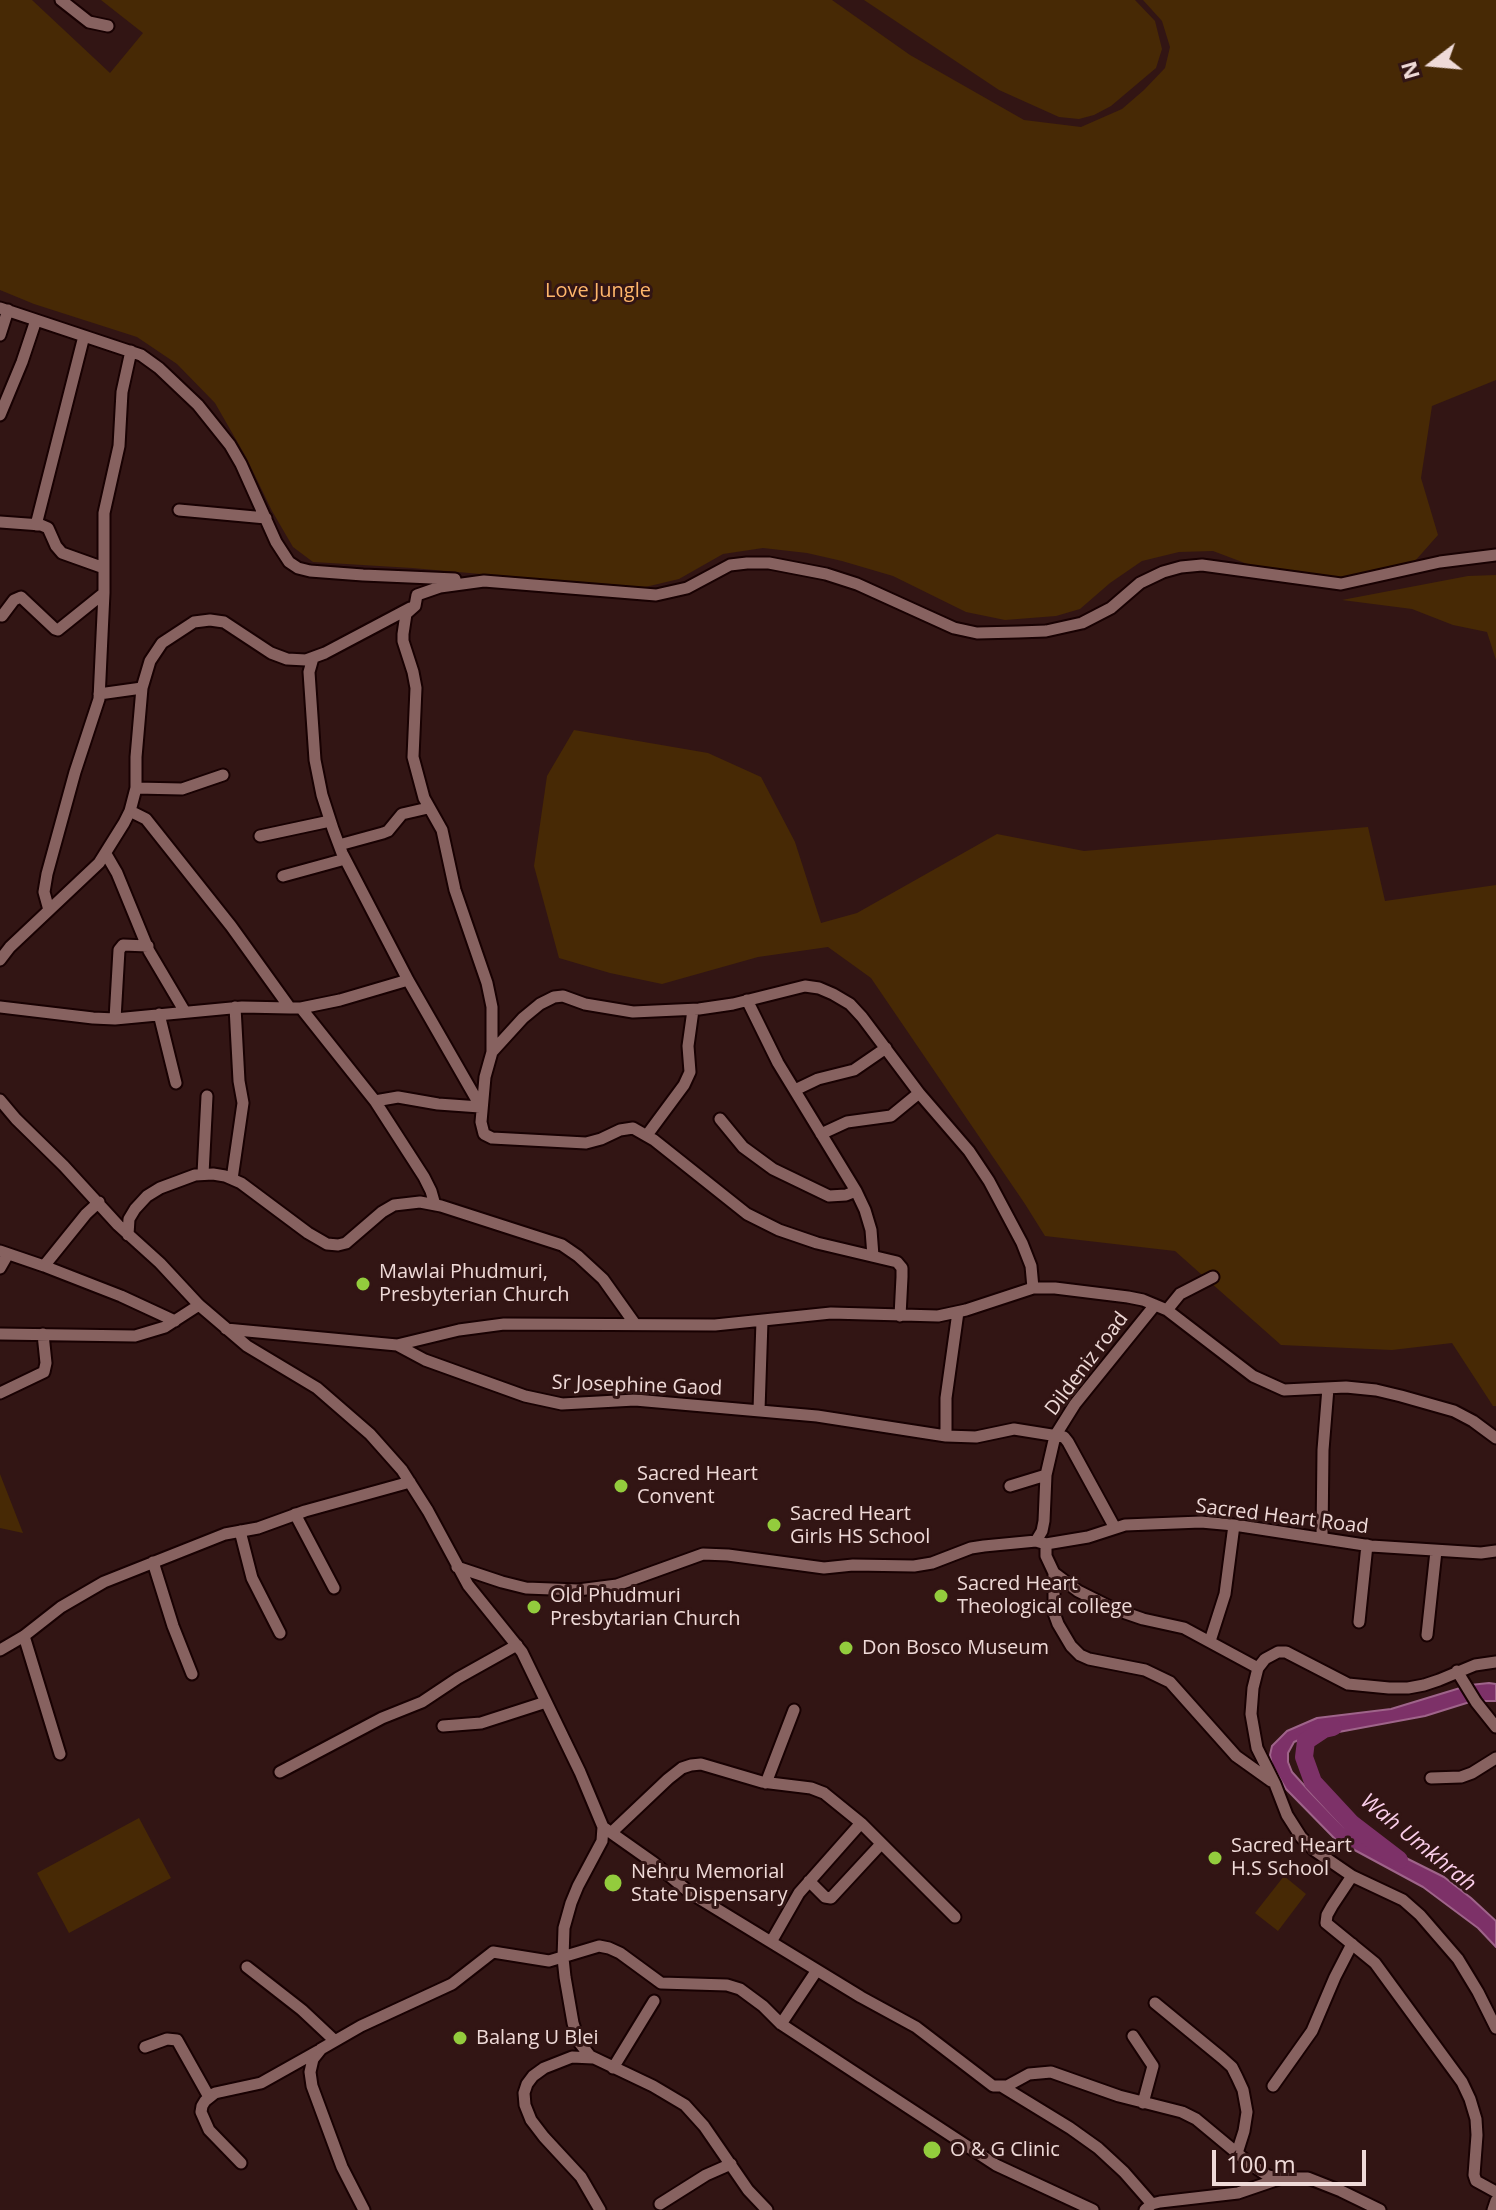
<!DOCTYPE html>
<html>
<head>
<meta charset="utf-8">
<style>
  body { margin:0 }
  #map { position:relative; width:1496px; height:2210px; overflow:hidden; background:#321514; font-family:"Open Sans",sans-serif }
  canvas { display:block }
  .north { position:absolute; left:1392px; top:24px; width:80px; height:80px; -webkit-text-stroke:6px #321514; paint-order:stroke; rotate:254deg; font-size:22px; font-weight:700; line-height:32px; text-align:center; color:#efdad8 }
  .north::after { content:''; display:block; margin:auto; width:28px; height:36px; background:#efdad8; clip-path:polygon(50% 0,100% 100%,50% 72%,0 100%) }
  .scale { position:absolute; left:1212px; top:2150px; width:154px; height:36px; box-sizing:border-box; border:4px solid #efdad8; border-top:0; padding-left:10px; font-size:24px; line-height:28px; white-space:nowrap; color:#efdad8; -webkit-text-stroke:6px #321514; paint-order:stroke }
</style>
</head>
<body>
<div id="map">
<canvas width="1496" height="2210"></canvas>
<div class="north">N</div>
<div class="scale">100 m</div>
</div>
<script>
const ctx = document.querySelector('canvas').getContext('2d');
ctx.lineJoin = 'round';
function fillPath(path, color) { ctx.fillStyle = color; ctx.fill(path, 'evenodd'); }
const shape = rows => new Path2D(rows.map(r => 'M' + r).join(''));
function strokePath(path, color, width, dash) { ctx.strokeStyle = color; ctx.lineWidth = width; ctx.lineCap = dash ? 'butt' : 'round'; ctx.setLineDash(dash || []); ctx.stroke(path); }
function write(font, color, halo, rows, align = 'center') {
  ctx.font = font + ' "Open Sans",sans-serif'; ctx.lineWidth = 6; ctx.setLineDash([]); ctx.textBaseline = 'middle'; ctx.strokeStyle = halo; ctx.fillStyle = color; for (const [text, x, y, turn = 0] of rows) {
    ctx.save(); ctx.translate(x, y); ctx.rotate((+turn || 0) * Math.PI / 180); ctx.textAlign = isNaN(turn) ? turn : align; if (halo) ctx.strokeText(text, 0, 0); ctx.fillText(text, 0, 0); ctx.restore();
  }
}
const green = shape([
  [0,0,32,0,110,73,143,33,101,0,832,0,910,55,1024,120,1081,127,1122,109,1144,90,1165,68,1170,47,1162,21,1143,0,1496,0,1496,380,1432,406,1421,478,1438,535,1415,561,1351,578,1266,571,1213,551,1179,552,1142,561,1110,583,1080,609,1056,616,1005,620,966,612,893,576,842,561,807,553,763,548,723,554,679,579,641,588,412,568,313,562,293,547,272,511,246,457,215,403,177,364,137,337,34,304,0,290],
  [864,0,1135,0,1155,21,1162,49,1156,68,1111,106,1094,115,1079,119,1059,117,999,90],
  [1496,575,1496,660,1487,632,1453,625,1412,609,1342,600,1468,576],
  [574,730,708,753,761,777,795,842,821,923,857,913,997,834,1084,851,1368,827,1385,901,1496,885,1496,1406,1493,1406,1452,1343,1392,1350,1281,1345,1175,1251,1045,1236,1025,1204,871,978,828,947,758,957,662,984,610,973,559,958,534,866,547,776],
  [0,1474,23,1533,0,1528],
  [139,1818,171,1878,69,1933,37,1873],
  [1284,1876,1306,1894,1278,1931,1255,1913]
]);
const water = shape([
  [1489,1683,1496,1684,1496,1701,1473,1701,1425,1716,1301,1739,1294,1742,1288,1753,1288,1762,1292,1772,1311,1793,1344,1827,1444,1877,1471,1898,1496,1921,1496,1947,1478,1928,1423,1887,1336,1840,1286,1789,1272,1765,1270,1755,1272,1746,1287,1731,1317,1718,1391,1709,1470,1685,1489,1683]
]);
const river = shape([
  [1333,1727,1324,1729,1306,1741,1304,1757,1313,1782,1352,1824,1399,1860]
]);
const minor = shape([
  [61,0,89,22,108,26],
  [0,308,141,355,159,368,198,405,230,445,241,464,276,542,289,562,298,568,310,571,363,575,455,579],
  [0,335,8,310],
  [0,415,22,362,36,320],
  [179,510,266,518],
  [0,522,41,525,48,528,56,546,62,553,104,568],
  [36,525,84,336],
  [2,616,14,600,21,597,55,629,58,630,104,593],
  [313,658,309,672,315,760,322,795,333,829,342,853,408,980,482,1109],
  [99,694,142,688],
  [136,788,182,789,223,775],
  [130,811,146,819,231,926,290,1008,301,1008,375,1101,424,1177,431,1191,435,1205],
  [260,836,330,821],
  [339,845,383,833,388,831,402,814,428,808],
  [106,854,117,873,149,951,185,1012],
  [283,876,345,859],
  [49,910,44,892,47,874,75,772,99,699,104,593,104,513,119,446,122,392,131,351],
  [0,960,10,947,99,863,124,823,130,811,136,788,136,757,142,688,150,661,162,643,194,622,210,620,224,622,271,653,287,659,306,660,325,653,410,608],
  [747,1000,778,1063,856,1191,865,1210,871,1230,873,1256],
  [0,1007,93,1018,115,1019,242,1007,290,1008],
  [301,1008,340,1000,408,980],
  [159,1014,176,1083],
  [115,1019,119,950,123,945,148,946],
  [492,1052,523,1018,540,1004,554,997,563,996,585,1004,633,1012,699,1009,733,1004,805,986,819,988,833,994,850,1004,862,1017,919,1093,969,1151,989,1181,1022,1243,1031,1266,1033,1288],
  [795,1090,818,1079,854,1070,886,1048],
  [0,1100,16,1119,64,1166,118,1225,160,1263,199,1305,247,1346,317,1388,370,1434,402,1470,428,1511,468,1585,522,1652,580,1772,603,1827,602,1841,578,1886,571,1903,564,1928,563,1958,565,1977,573,2023,579,2042,590,2056,653,2086,685,2105,704,2126,748,2190,767,2210],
  [375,1101,398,1097,438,1104,480,1107],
  [720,1119,743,1147,773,1169,829,1196,846,1195,856,1191],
  [821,1134,847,1122,891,1116,919,1093],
  [647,1135,684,1085,690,1072,688,1046,693,1010],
  [203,1174,207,1096],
  [232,1179,243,1103,239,1081,235,1007],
  [128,1235,129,1219,135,1209,147,1196,160,1188,195,1175,213,1174,225,1176,241,1183,308,1233,327,1244,338,1245,346,1243,382,1212,394,1205,420,1202,441,1206,562,1245,578,1256,603,1279,635,1324],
  [0,1251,44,1266,121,1296,175,1321],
  [44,1266,86,1214,99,1202],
  [0,1268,8,1254],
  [1167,1310,1180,1294,1213,1277],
  [900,1316,902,1277,902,1268,897,1262,817,1243,779,1230,747,1214,654,1140,633,1128,620,1130,601,1139,586,1143,492,1138,484,1134,481,1122,485,1077,492,1052,492,1007,487,983,455,890,442,830,424,798,413,757,416,688,413,672,403,641,403,634,406,614,415,606,417,595,440,587,484,581,656,595,687,588,730,565,747,563,769,563,826,574,857,584,954,628,977,633,1018,632,1046,631,1082,623,1111,608,1140,583,1163,572,1181,567,1202,565,1341,584,1440,562,1496,555],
  [226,1329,397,1345,425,1360,525,1396,562,1404,635,1400,817,1416,946,1436,976,1437,1014,1429,1064,1437,1068,1442,1115,1528],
  [0,1334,135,1336,165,1327,199,1305],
  [397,1345,459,1330,504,1324,715,1325,831,1313,938,1316,966,1310,1033,1288,1055,1288,1128,1297,1143,1300,1167,1310,1253,1376,1284,1390,1346,1387,1376,1390,1401,1396,1454,1411,1473,1421,1496,1438],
  [0,1393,44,1372,46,1363,43,1334],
  [759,1410,762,1321],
  [946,1436,946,1398,958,1312],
  [1010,1486,1046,1475],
  [295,1514,334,1588],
  [240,1531,252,1578,280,1633],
  [1322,1537,1323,1450,1328,1388],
  [1036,1541,1042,1531,1044,1521,1046,1475,1055,1436,1075,1404,1155,1305],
  [1046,1544,1046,1556,1054,1573,1078,1591,1114,1609,1143,1619,1184,1628,1258,1668],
  [153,1562,173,1626,192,1674],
  [457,1567,502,1582,526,1588,578,1590,617,1585,703,1554,728,1555,824,1568,853,1565,914,1566,932,1563,971,1548,984,1546,1036,1541,1046,1544,1088,1537,1125,1525,1201,1522,1234,1525,1371,1546,1481,1553,1496,1551],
  [1054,1573,1054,1613,1058,1624,1071,1646,1080,1655,1089,1659,1145,1670,1170,1682,1236,1756,1271,1781],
  [1359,1622,1367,1545],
  [1427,1635,1436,1551],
  [24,1636,60,1754],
  [1210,1641,1225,1594,1234,1525],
  [0,1650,24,1636,61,1607,104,1582,225,1534,258,1528,305,1511,410,1482],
  [1496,1662,1475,1665,1439,1680,1424,1685,1408,1688,1389,1688,1348,1684,1286,1652,1278,1652,1265,1659,1258,1668,1253,1688,1251,1714,1257,1748,1275,1784,1287,1815,1301,1837,1314,1850,1352,1876,1403,1900,1420,1915,1458,1959,1478,1992,1496,2028],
  [1457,1671,1476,1702,1496,1727],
  [443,1726,481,1723,546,1702],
  [280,1772,382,1718,422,1702,458,1678,517,1645],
  [1431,1778,1461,1777,1472,1773,1496,1758],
  [766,1783,794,1710],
  [603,1827,654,1863,689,1892,861,1997,916,2027,993,2086,1007,2086,1029,2074,1051,2072,1119,2096,1182,2112,1196,2119,1249,2163,1268,2176,1279,2178,1308,2178,1341,2191,1380,2210],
  [612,1832,668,1779,682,1768,691,1765,701,1764,762,1782,811,1788,824,1793,861,1823,955,1917],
  [1352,1876,1332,1906,1327,1915,1326,1923,1375,1963,1462,2082,1470,2099,1476,2119,1477,2135,1474,2175,1476,2181,1496,2192],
  [809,1881,825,1897,831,1898,881,1844],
  [771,1942,799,1893,861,1823],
  [247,1967,302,2010,334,2040],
  [1155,2003,1222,2058,1232,2067,1237,2077,1243,2090,1247,2112,1244,2131,1237,2153],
  [781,2024,817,1970],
  [1133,2036,1153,2066,1143,2103],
  [145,2047,167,2039,177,2040,209,2097],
  [593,2058,572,2057,544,2068,533,2076,527,2084,524,2093,525,2105,531,2120,544,2137,581,2177,600,2210],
  [613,2068,654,2001],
  [1273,2086,1312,2031,1335,1977,1352,1944],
  [1003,2087,1070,2128,1098,2148,1124,2172,1152,2204],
  [241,2163,209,2130,201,2112,202,2106,205,2101,215,2093,261,2083,318,2051],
  [660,2204,706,2175,731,2164],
  [364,2210,342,2167,312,2086,310,2072,313,2059,321,2049,361,2026,452,1984,493,1952,549,1961,599,1946,609,1948,620,1953,661,1983,727,1985,740,1989,763,2006,781,2024,996,2165,1093,2210],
  [1145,2210,1152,2204,1160,2202,1238,2193,1279,2179],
  [1493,2210,1496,2201]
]);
const markers = [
  [363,1284,8,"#93cc3d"],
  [621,1486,8,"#93cc3d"],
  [774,1525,8,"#93cc3d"],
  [941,1596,8,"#93cc3d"],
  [534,1607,8,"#93cc3d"],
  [846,1648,8,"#93cc3d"],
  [1215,1858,8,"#93cc3d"],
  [613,1883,10,"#93cc3d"],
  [460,2038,8,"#93cc3d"],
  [932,2150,10,"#93cc3d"]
];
const parkNames = [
  ["Love Jungle",598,291]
];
const poiNames = [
  ["Mawlai Phudmuri,",379,1272],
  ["Presbyterian Church",379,1295],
  ["Sacred Heart",637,1474],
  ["Convent",637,1497],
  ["Sacred Heart",790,1514],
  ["Girls HS School",790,1537],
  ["Sacred Heart",957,1584],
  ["Theological college",957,1607],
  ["Old Phudmuri",550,1596],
  ["Presbytarian Church",550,1619],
  ["Don Bosco Museum",862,1648],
  ["Sacred Heart",1231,1846],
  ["H.S School",1231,1869],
  ["Nehru Memorial",631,1872],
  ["State Dispensary",631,1895],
  ["Balang U Blei",476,2038],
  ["O & G Clinic",950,2150]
];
const streetNames = [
  ["Dildeniz road",1087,1364,-53],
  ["Sr Josephine Gaod",637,1386,2],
  ["Sacred Heart Road",1282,1517,7]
];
const waterNames = [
  ["Wah Umkhrah",1418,1843,39]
];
fillPath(green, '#472905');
fillPath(water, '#7d3168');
strokePath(water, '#9f648a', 2);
strokePath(river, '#7d3168', 18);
strokePath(minor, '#180102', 15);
strokePath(minor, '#876260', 11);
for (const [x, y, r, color] of markers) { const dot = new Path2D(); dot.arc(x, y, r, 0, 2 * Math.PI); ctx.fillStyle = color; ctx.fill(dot); strokePath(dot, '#321514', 3); }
write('20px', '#ffb66b', '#321514', parkNames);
write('20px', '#efdad8', '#321514', poiNames, 'left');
write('20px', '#efdad8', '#321514', streetNames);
write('italic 22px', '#fbceea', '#321514', waterNames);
</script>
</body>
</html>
